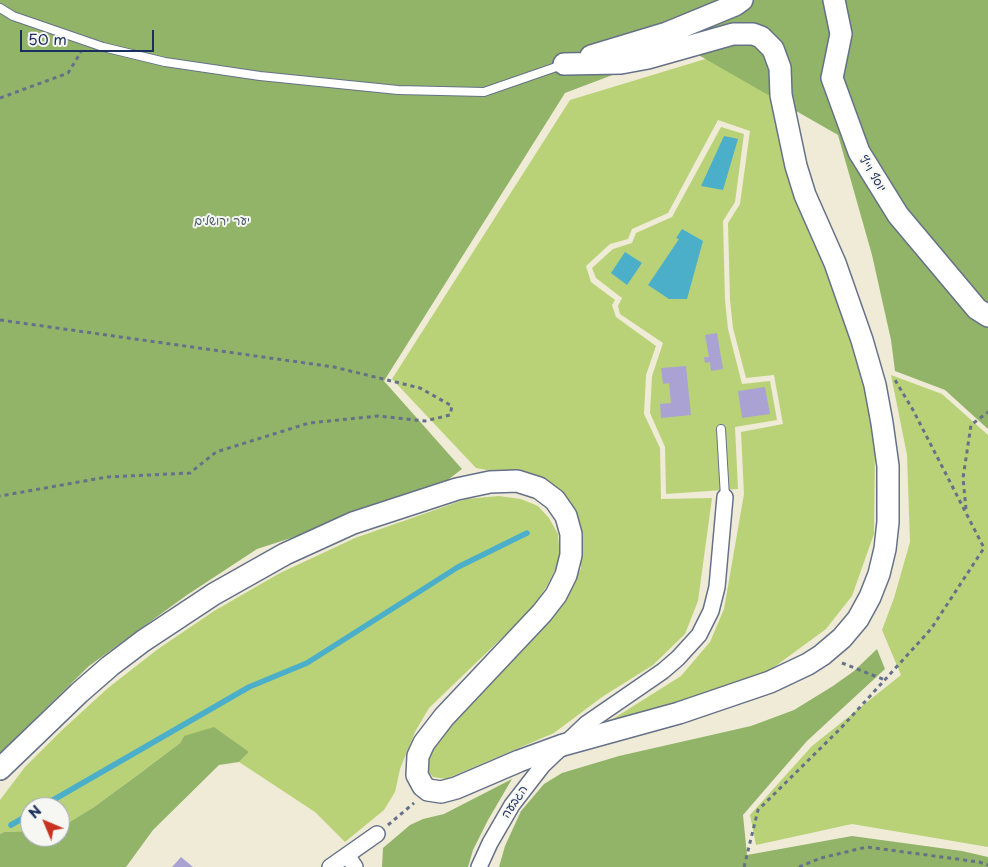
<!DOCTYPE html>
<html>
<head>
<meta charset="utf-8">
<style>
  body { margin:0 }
  #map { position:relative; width:988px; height:867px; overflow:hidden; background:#efebd7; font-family:"Playpen Sans",sans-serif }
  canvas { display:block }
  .north { position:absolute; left:20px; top:797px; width:50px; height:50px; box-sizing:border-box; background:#f6f6f2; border:1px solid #9ea6b7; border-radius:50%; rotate:315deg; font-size:14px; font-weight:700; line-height:20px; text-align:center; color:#1b2f5e }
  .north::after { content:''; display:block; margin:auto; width:18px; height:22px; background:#c8321e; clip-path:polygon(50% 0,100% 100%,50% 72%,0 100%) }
  .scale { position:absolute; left:20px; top:30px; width:134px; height:22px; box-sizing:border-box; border:2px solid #1b2f5e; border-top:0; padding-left:6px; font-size:15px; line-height:18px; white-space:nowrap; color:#1b2f5e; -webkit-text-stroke:4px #f6f6f2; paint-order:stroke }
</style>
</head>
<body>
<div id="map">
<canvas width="988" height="867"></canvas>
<div class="north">N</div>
<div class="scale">50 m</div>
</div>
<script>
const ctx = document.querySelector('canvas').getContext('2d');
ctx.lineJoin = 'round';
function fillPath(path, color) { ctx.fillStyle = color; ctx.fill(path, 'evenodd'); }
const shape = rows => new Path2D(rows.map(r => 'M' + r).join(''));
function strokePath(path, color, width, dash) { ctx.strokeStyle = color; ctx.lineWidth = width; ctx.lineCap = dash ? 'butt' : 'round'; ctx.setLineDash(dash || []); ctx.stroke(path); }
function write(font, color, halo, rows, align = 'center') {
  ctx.font = font + ' "Playpen Sans","Playpen Sans Hebrew",sans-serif'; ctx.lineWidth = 4; ctx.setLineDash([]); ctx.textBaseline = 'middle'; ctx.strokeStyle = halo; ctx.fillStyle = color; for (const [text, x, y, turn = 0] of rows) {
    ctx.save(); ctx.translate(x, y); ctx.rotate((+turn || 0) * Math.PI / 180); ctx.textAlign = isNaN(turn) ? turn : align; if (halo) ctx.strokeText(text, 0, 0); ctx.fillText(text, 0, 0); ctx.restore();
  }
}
const green = shape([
  [768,40,858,346,875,449,874,534,852,596,826,629,766,673,600,727,681,676,710,642,724,609,744,494,741,432,783,424,774,375,746,378,733,328,730,300,728,223,740,204,750,131,718,120,668,213,632,229,628,239,610,244,586,266,591,282,615,300,612,305,616,317,656,346,646,375,644,414,660,448,661,499,712,498,698,601,685,634,653,665,602,697,554,733,446,779,433,777,428,771,428,755,442,731,568,593,581,568,580,534,526,477,476,468,392,379,570,100],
  [721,127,744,134,735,202,723,221,725,300,728,329,742,384,770,381,777,420,735,427,738,489,666,494,665,447,650,413,652,376,663,343,620,314,618,306,622,298,596,278,592,268,613,249,632,243,636,233,672,217],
  [891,375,942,394,988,435,988,847,852,824,756,845,750,815,812,746,901,675,882,630,894,598,910,542,907,455],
  [499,496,521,499,538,506,549,518,558,534,560,559,548,584,531,610,429,708,415,732,400,769,395,792,384,810,345,842,315,812,239,762,249,752,184,736,180,743,139,774,94,807,60,828,60,807,30,807,30,831,4,832,0,834,0,800,25,767,61,731,108,688,158,649,214,611,280,573,355,538,466,499]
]);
const forest = shape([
  [0,0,988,0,988,429,945,390,895,371,891,340,872,255,838,135,695,53,652,60,565,93,384,381,462,469,432,492,257,549,187,595,89,666,0,753],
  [877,649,885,669,807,741,743,815,747,855,852,836,962,851,988,857,988,867,499,867,505,846,521,811,544,784,562,773,619,756,751,726,794,710,833,686,854,671],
  [214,727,249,752,239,762,219,765,153,830,126,867,0,867,0,834,4,832,30,831,30,837,60,837,60,828,94,807,139,774,180,743,184,736],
  [512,779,488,820,473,850,468,867,382,867,383,848,410,825,423,819,444,814]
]);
const water = shape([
  [724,136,738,139,723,190,701,186],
  [682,229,703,241,687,299,669,299,648,285,679,239,676,238],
  [625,252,642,263,627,285,611,273]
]);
const stream = shape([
  [41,807,249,687,307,663,458,567,527,533],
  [11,825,30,814]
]);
const building = shape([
  [717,333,723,369,711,371,710,362,705,363,704,357,709,357,705,335],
  [686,366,691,415,661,418,660,404,671,403,669,383,663,384,661,368],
  [765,387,770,414,742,418,738,391],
  [181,857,193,867,172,867]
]);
const path = shape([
  [0,98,68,73,81,52],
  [0,320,334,367,420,388,452,406,450,415,425,421,378,416,309,423,216,452,190,473,107,477,0,496],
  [966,509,963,478,971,425,988,412],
  [842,663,885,680],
  [388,825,414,803],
  [744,867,758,810,841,728,931,629,984,548,913,410,895,380],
  [799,867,821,858,867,847,979,862,988,865]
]);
const service = shape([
  [0,8,13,16,103,47,165,62,260,76,398,90,484,92,562,65],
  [721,429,725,497]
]);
const minor = shape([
  [347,855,355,867],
  [330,867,377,834],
  [479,867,490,843,512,805,543,765,586,724,663,671,678,658,699,635,711,611,717,587,725,497]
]);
const secondary = shape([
  [834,0,841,34,832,78,859,152,898,215,977,309,988,316],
  [591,56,667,33,735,5,742,0],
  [0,769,79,693,110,666,143,641,214,594,285,554,353,523,457,489,490,482,517,481,539,488,555,500,566,516,571,534,571,555,566,575,556,595,542,613,444,717,424,743,418,756,417,775,423,786,428,790,441,792,456,788,519,761,563,745,679,713,770,682,808,664,822,655,842,638,858,619,870,597,879,574,885,549,888,522,888,466,882,423,875,385,862,340,835,263,805,195,796,166,781,95,780,68,773,49,761,37,753,34,733,34,648,58,621,63,564,64]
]);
const streetNames = [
  ["יוסף וייץ",872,174,58],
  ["הגבעה",515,802,-56]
];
const parkNames = [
  ["יער ירושלים",222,222]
];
fillPath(green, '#b9d277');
fillPath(forest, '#92b468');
fillPath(water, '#4bafca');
strokePath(stream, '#4bafca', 5.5);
fillPath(building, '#aaa2d3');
strokePath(service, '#657188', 10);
strokePath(minor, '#657188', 18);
strokePath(secondary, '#657188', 24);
strokePath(path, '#657188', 3, [4, 4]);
strokePath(service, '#fff', 8);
strokePath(minor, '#fff', 15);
strokePath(secondary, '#fff', 21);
write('12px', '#1b2f5e', '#f6f6f2', streetNames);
write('12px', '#425864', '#f6f6f2', parkNames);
</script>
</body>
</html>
